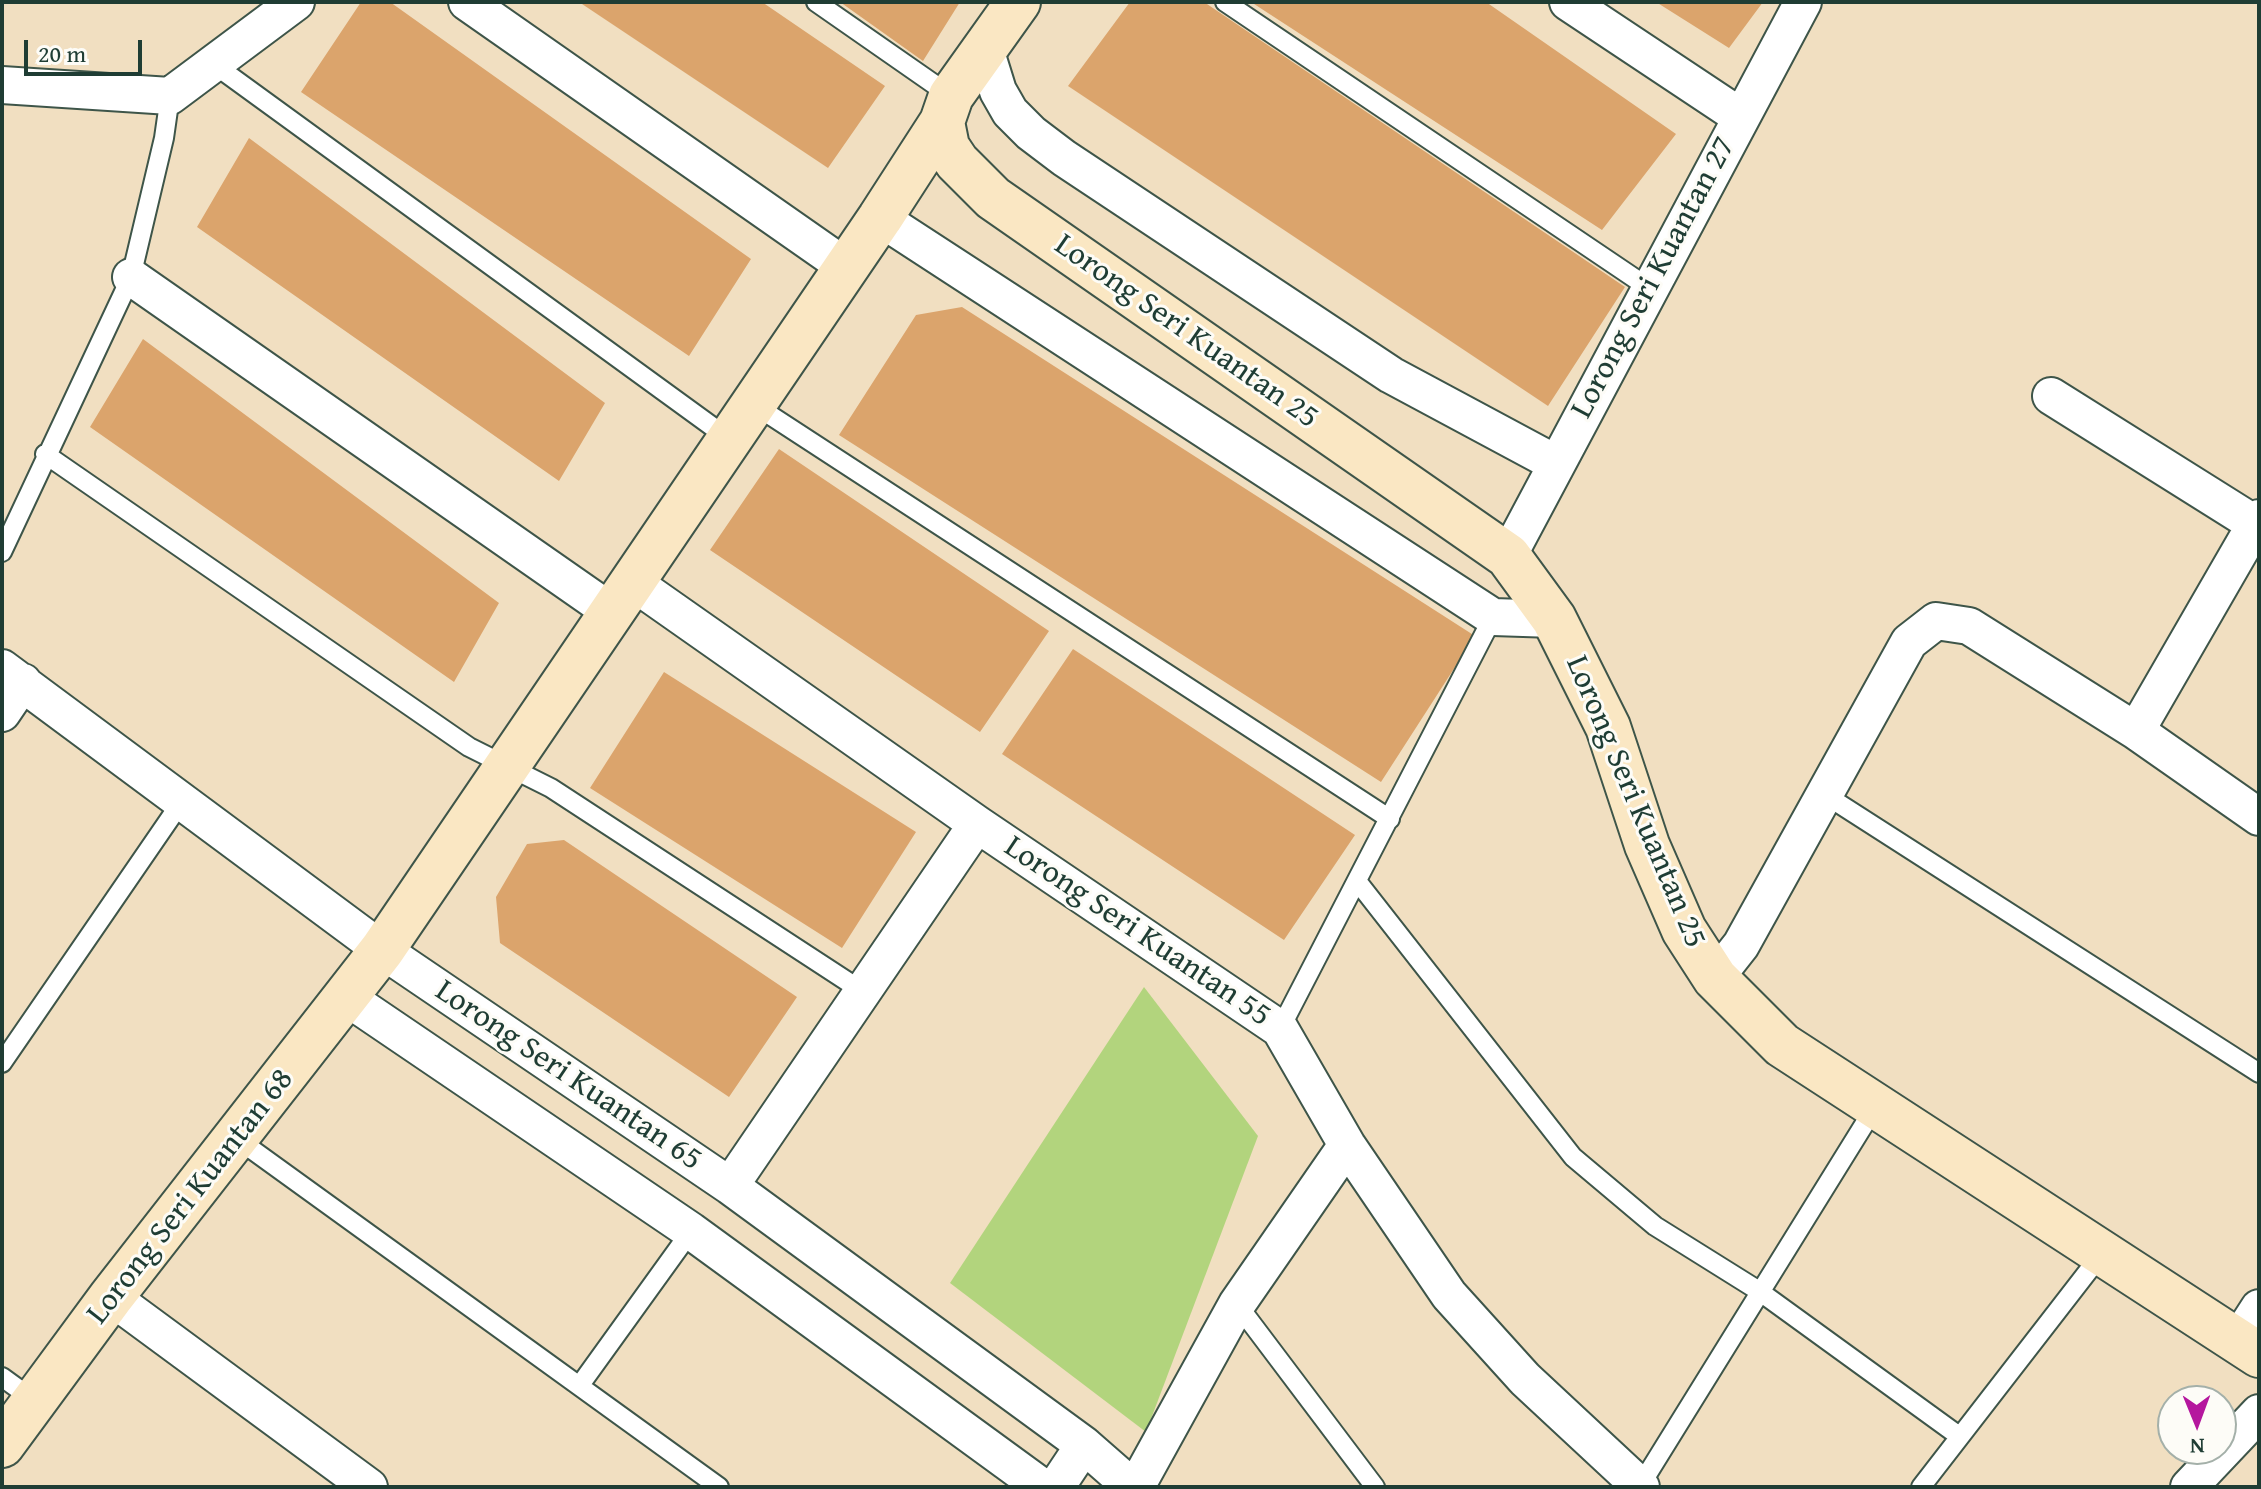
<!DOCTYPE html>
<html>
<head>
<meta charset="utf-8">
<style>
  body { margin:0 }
  #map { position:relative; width:2261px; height:1489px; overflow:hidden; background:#f1dfc1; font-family:"Gentium Book Plus",serif }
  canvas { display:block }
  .frame { position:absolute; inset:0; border:4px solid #1f3d34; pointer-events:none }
  .north { position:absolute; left:2157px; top:1385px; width:80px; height:80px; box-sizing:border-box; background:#fdfcf7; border:2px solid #a4b0a9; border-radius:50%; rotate:179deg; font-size:22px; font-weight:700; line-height:32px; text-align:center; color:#1f3d34 }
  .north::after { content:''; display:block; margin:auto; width:28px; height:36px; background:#b5179e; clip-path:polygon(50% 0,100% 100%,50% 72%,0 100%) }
  .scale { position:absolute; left:24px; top:40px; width:118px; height:36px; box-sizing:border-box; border:4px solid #1f3d34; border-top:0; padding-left:10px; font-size:24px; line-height:28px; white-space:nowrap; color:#1f3d34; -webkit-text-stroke:6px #fdfcf7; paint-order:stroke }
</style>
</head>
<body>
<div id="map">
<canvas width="2261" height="1489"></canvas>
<div class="frame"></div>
<div class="north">N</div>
<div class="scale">20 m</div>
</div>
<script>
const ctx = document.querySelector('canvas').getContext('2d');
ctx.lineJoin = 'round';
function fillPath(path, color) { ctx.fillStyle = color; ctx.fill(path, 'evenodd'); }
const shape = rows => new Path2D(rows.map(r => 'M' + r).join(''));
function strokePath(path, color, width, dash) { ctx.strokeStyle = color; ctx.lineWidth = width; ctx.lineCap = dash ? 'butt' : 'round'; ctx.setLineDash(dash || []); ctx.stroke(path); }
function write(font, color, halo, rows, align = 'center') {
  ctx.font = font + ' "Gentium Book Plus",serif'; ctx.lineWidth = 6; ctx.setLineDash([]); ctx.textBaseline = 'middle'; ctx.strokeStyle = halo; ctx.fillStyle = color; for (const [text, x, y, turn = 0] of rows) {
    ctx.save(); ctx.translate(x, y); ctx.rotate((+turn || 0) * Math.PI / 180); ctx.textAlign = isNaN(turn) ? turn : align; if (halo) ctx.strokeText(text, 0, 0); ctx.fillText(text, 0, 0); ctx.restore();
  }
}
const green = shape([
  [1144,987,1258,1136,1146,1432,950,1283]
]);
const building = shape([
  [361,2,390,2,751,259,689,356,301,92],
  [579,2,762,2,885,86,828,168],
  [840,2,960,2,923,61],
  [1130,2,1204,2,1625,287,1548,406,1068,86],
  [1251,2,1486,2,1676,134,1602,230],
  [1656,2,1763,2,1729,48],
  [249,138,605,403,559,481,197,227],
  [962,307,1475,636,1381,782,839,435,916,315],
  [143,339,499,603,454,682,90,427],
  [779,449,1049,631,980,732,710,550],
  [1073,649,1355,835,1284,940,1002,754],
  [664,672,916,832,842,948,590,788],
  [564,840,797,997,729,1097,500,943,496,897,527,844]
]);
const lane = shape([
  [816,2,951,96],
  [1225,2,1649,288],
  [215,65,728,438],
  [753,404,1390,819],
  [45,454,469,747,551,788,862,991],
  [2,552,131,277,164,138,170,96],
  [1824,794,2259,1073],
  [1357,881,1573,1157,1655,1226,1759,1291,1959,1436],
  [1280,1029,1493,617],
  [2,1063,182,801],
  [236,1138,719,1487],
  [1237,1304,1375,1487],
  [2,1377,35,1401],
  [580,1385,691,1231],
  [1640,1486,1875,1107],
  [1921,1487,2103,1252]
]);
const street = shape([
  [467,2,846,267],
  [1568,2,1741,117],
  [985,49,998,91,1010,112,1031,133,1064,158,1391,375,1555,463],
  [2,85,170,96,296,2],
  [880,218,1493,617,1554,619],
  [131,277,610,611],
  [2051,396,2255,524],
  [1508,556,1803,2],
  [631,581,977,824,1280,1029,1347,1145,1449,1295,1525,1379,1641,1487],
  [2,668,382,950,730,1186,1084,1445,1132,1487],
  [2,713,23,682],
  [2136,731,2259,518],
  [1715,978,1741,945,1909,642,1936,621,1969,626,2136,731,2259,817],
  [346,997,691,1231,1042,1487],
  [730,1186,977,824],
  [111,1297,369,1487],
  [2237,1342,2259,1308],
  [1056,1487,1084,1445],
  [1136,1487,1237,1304,1347,1145],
  [2189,1487,2259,1413]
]);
const secondary = shape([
  [942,122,947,147,957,162,993,198,1508,556,1554,619,1608,727,1647,845,1684,930,1715,978,1782,1045,2259,1355],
  [2,1445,111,1297,382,950,880,218,942,122,951,96,1018,2]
]);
const streetNames = [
  ["Lorong Seri Kuantan 27",1654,278,-62],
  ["Lorong Seri Kuantan 25",1186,332,35],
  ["Lorong Seri Kuantan 25",1635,802,67],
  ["Lorong Seri Kuantan 55",1137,932,34],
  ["Lorong Seri Kuantan 65",568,1076,34],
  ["Lorong Seri Kuantan 68",191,1197,-52]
];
fillPath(green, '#b2d47d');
fillPath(building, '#dba46c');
strokePath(lane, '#3e5549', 22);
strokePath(street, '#3e5549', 40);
strokePath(secondary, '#3e5549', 48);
strokePath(lane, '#fff', 18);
strokePath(street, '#fff', 36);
strokePath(secondary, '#fae7c3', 44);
write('32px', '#1f3d34', '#fdfcf7', streetNames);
</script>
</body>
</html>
